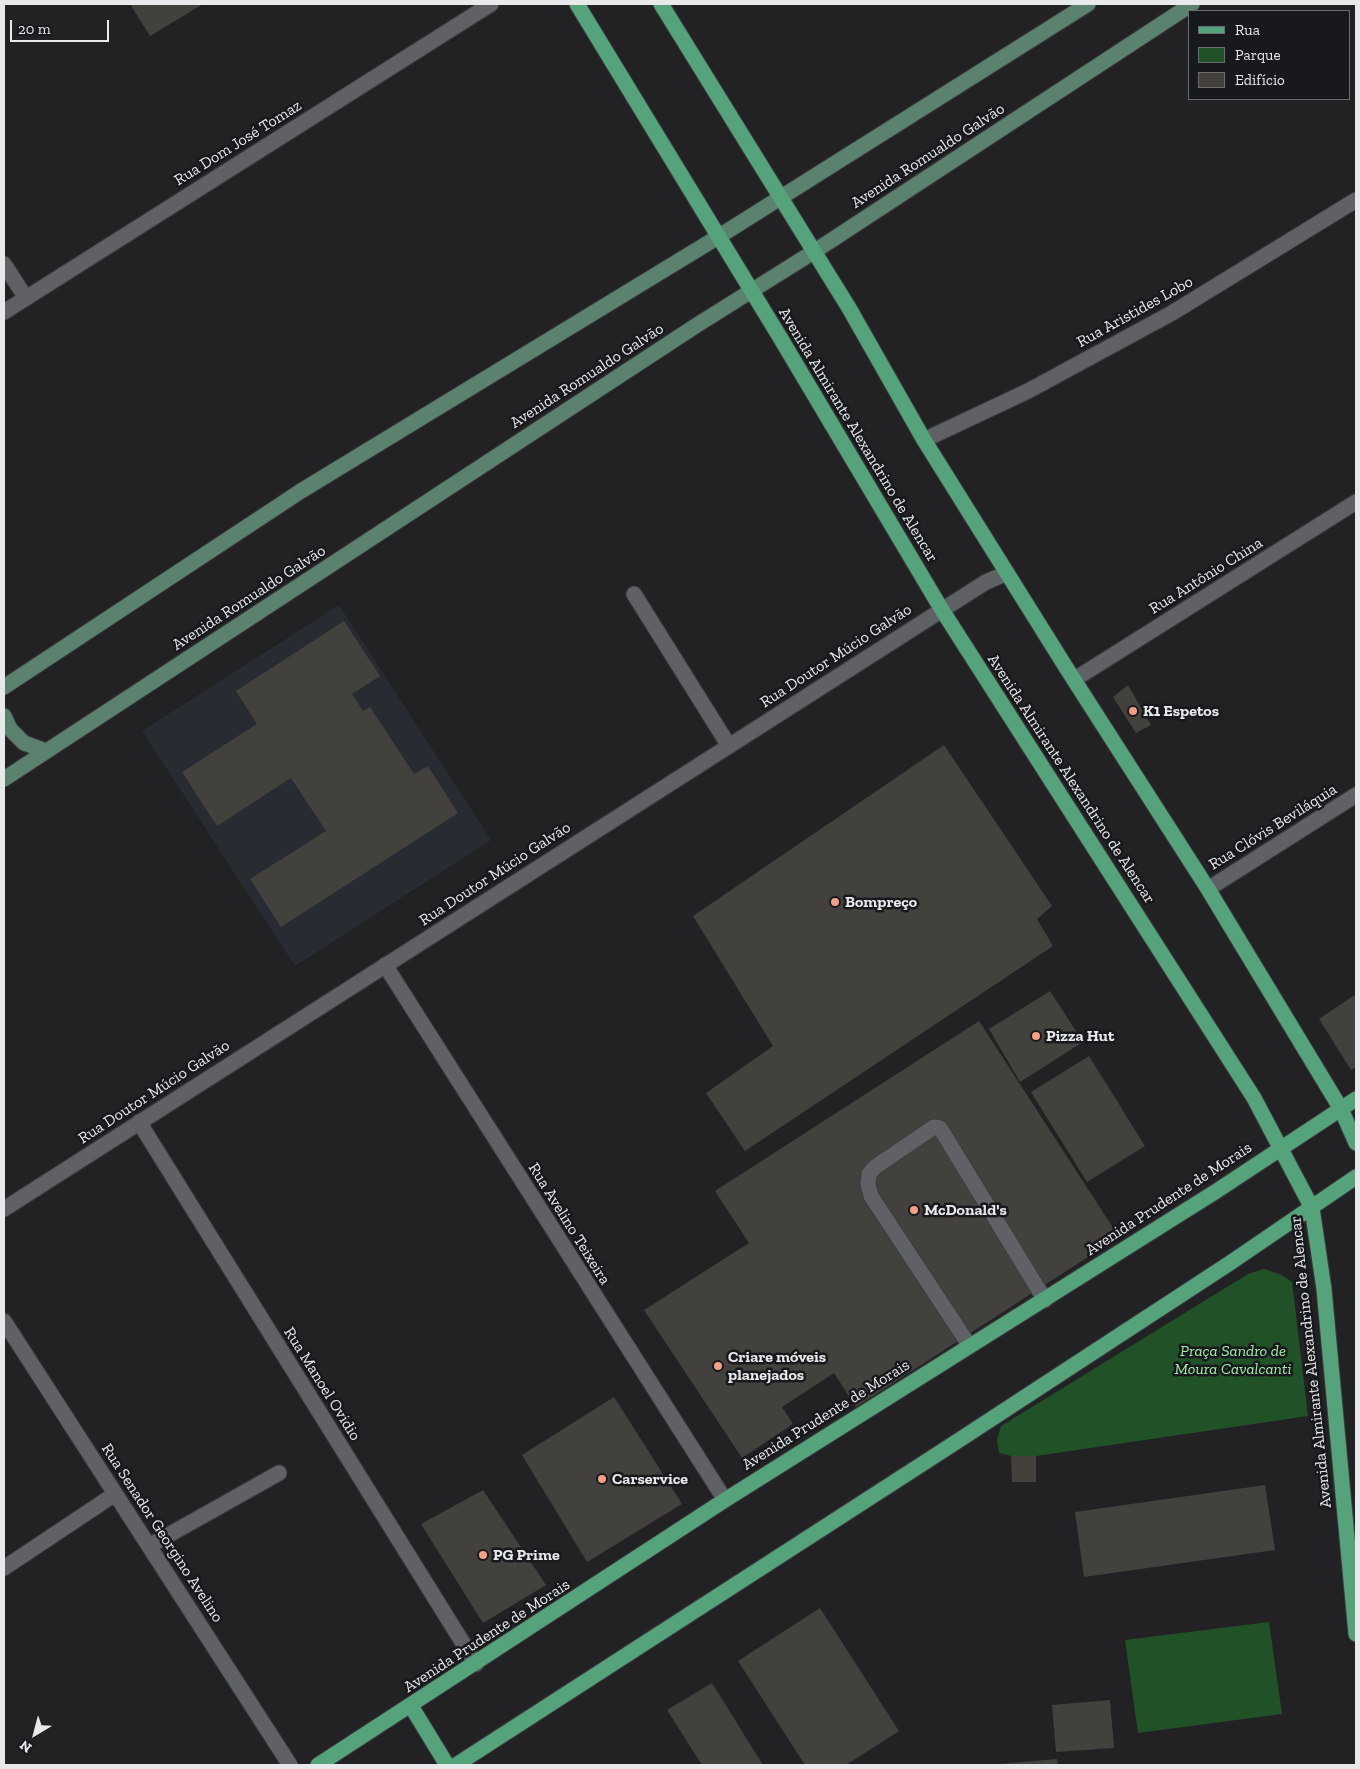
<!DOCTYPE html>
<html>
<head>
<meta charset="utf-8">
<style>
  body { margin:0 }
  #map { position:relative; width:1360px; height:1769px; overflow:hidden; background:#222225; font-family:"Zilla Slab",serif }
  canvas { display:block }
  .frame { position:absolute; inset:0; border:5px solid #e8e9eb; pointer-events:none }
  .legend { position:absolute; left:1188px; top:10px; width:162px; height:90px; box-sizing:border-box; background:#18191c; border:1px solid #6b6c6f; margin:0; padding:6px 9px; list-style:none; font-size:15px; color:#e8e9eb }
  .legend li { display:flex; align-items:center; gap:10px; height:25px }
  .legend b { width:25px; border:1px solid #6b6c6f }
  .north { position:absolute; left:10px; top:1709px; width:50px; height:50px; -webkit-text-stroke:4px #18191c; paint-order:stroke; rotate:217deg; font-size:14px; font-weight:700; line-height:20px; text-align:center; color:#e8e9eb }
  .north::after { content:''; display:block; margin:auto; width:18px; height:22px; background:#e8e9eb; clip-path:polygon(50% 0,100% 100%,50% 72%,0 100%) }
  .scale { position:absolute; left:10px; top:20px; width:99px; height:22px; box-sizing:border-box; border:2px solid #e8e9eb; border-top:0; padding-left:6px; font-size:15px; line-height:18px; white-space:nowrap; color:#e8e9eb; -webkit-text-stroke:4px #18191c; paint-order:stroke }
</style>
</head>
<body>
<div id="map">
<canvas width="1360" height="1769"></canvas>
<div class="frame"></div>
<ul class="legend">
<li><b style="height:6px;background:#55a37a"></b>Rua</li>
<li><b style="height:14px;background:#215127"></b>Parque</li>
<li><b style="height:14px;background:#43413e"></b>Edifício</li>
</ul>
<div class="north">N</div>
<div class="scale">20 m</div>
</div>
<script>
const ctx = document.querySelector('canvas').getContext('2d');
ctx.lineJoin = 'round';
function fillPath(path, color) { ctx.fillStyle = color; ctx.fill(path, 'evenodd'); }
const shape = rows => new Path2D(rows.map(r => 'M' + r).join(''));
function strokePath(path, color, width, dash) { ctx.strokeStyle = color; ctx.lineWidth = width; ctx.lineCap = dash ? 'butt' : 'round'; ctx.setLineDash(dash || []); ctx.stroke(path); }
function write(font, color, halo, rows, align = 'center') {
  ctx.font = font + ' "Zilla Slab",serif'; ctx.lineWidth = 5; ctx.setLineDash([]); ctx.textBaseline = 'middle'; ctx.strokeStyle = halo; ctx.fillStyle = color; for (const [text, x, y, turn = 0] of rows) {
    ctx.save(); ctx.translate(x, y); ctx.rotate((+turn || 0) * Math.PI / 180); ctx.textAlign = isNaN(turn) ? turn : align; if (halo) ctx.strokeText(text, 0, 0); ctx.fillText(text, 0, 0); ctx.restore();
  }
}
const built = shape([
  [339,605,491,840,295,966,142,731]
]);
const green = shape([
  [1264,1269,1282,1275,1292,1282,1308,1416,1036,1456,1011,1456,999,1453,997,1440,1001,1426,1248,1274],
  [1269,1622,1282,1714,1138,1733,1125,1640]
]);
const building = shape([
  [130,4,203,4,150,36],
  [344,621,380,676,352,694,363,711,370,707,414,774,428,766,458,813,281,927,250,879,326,831,291,778,217,826,182,772,257,724,236,691],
  [1128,685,1151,725,1136,733,1113,697],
  [944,745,1052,906,1037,919,1053,946,745,1151,706,1093,773,1046,693,916],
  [1050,991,1083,1042,1020,1082,989,1029],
  [1356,994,1356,1067,1351,1070,1319,1019],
  [979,1021,1119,1237,856,1407,834,1373,782,1407,793,1424,742,1458,644,1310,749,1243,715,1191],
  [1089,1056,1145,1146,1087,1182,1031,1092],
  [614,1397,682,1504,587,1562,522,1455],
  [1011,1456,1036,1456,1036,1482,1012,1482],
  [1265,1485,1275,1550,1084,1577,1075,1512],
  [483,1490,546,1585,483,1623,421,1524],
  [820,1608,899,1731,846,1765,805,1765,738,1661],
  [712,1683,763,1765,702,1765,667,1710],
  [1110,1700,1114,1748,1056,1752,1052,1705],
  [1057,1759,1058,1765,999,1765,999,1764]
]);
const lane = shape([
  [969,1345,871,1196,868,1184,869,1174,875,1167,934,1127,940,1128,1045,1300],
  [149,1546,279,1473]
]);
const street = shape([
  [4,264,26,298],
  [4,312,491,4],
  [924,440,1028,391,1172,313,1356,200],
  [634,594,729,746],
  [1075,679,1356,502],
  [1208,889,1356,795],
  [385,965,725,1500],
  [139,1122,476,1664],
  [4,1209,942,610,986,582,1007,573],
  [4,1321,290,1765],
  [4,1568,115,1494]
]);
const secondary = shape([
  [4,687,301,491,718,237,1088,4],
  [4,716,10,729,24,743,46,751],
  [4,779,697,325,815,251,1192,4]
]);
const primary = shape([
  [577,4,781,339,942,610,1254,1098,1312,1208,1324,1289,1356,1634],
  [661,4,849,308,924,440,1067,669,1208,889,1341,1109,1356,1143],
  [411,1706,447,1765],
  [318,1765,725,1500,1215,1192,1356,1099],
  [456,1765,950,1446,1230,1263,1356,1177]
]);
const markers = [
  [1133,711,5,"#f39f86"],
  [835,902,5,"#f39f86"],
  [1036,1036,5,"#f39f86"],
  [914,1210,5,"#f39f86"],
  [718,1366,5,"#f39f86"],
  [602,1479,5,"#f39f86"],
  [483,1555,5,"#f39f86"]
];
const streetNames = [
  ["Rua Dom José Tomaz",238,143,-32],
  ["Avenida Romualdo Galvão",928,156,-33],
  ["Rua Aristides Lobo",1135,312,-29],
  ["Avenida Romualdo Galvão",587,376,-33],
  ["Avenida Almirante Alexandrino de Alencar",858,435,59],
  ["Rua Antônio China",1206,576,-32],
  ["Avenida Romualdo Galvão",249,598,-33],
  ["Rua Doutor Múcio Galvão",836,656,-33],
  ["Avenida Almirante Alexandrino de Alencar",1071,779,57],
  ["Rua Clóvis Beviláquia",1273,827,-32],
  ["Rua Doutor Múcio Galvão",495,874,-33],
  ["Rua Doutor Múcio Galvão",154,1092,-33],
  ["Avenida Prudente de Morais",1169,1199,-33],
  ["Rua Avelino Teixeira",569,1224,58],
  ["Avenida Almirante Alexandrino de Alencar",1311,1362,-96],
  ["Rua Manoel Ovidio",322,1384,58],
  ["Avenida Prudente de Morais",826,1415,-32],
  ["Rua Senador Georgino Avelino",162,1533,57],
  ["Avenida Prudente de Morais",487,1636,-33]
];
const poiNames = [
  ["K1 Espetos",1143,711],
  ["Bompreço",845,902],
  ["Pizza Hut",1046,1036],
  ["McDonald's",924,1210],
  ["Criare móveis",728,1357],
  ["planejados",728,1375],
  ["Carservice",612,1479],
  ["PG Prime",493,1555]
];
const parkNames = [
  ["Praça Sandro de",1233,1351],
  ["Moura Cavalcanti",1233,1369]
];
fillPath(built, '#292b33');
fillPath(green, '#215127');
fillPath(building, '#43413e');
strokePath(lane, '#3c3d3f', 17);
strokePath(street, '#3c3d3f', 17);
strokePath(secondary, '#3c3d3f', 17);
strokePath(primary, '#3c3d3f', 17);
strokePath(lane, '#606164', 15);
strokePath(street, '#606164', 15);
strokePath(secondary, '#5a826f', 15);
strokePath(primary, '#55a37a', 15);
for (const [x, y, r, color] of markers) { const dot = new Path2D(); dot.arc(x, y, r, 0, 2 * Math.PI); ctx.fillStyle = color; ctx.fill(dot); strokePath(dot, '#18191c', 2); }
write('16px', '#e8e9eb', '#18191c', streetNames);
write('bold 16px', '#e8e9eb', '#18191c', poiNames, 'left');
write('italic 16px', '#a3efa8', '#18191c', parkNames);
</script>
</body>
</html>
